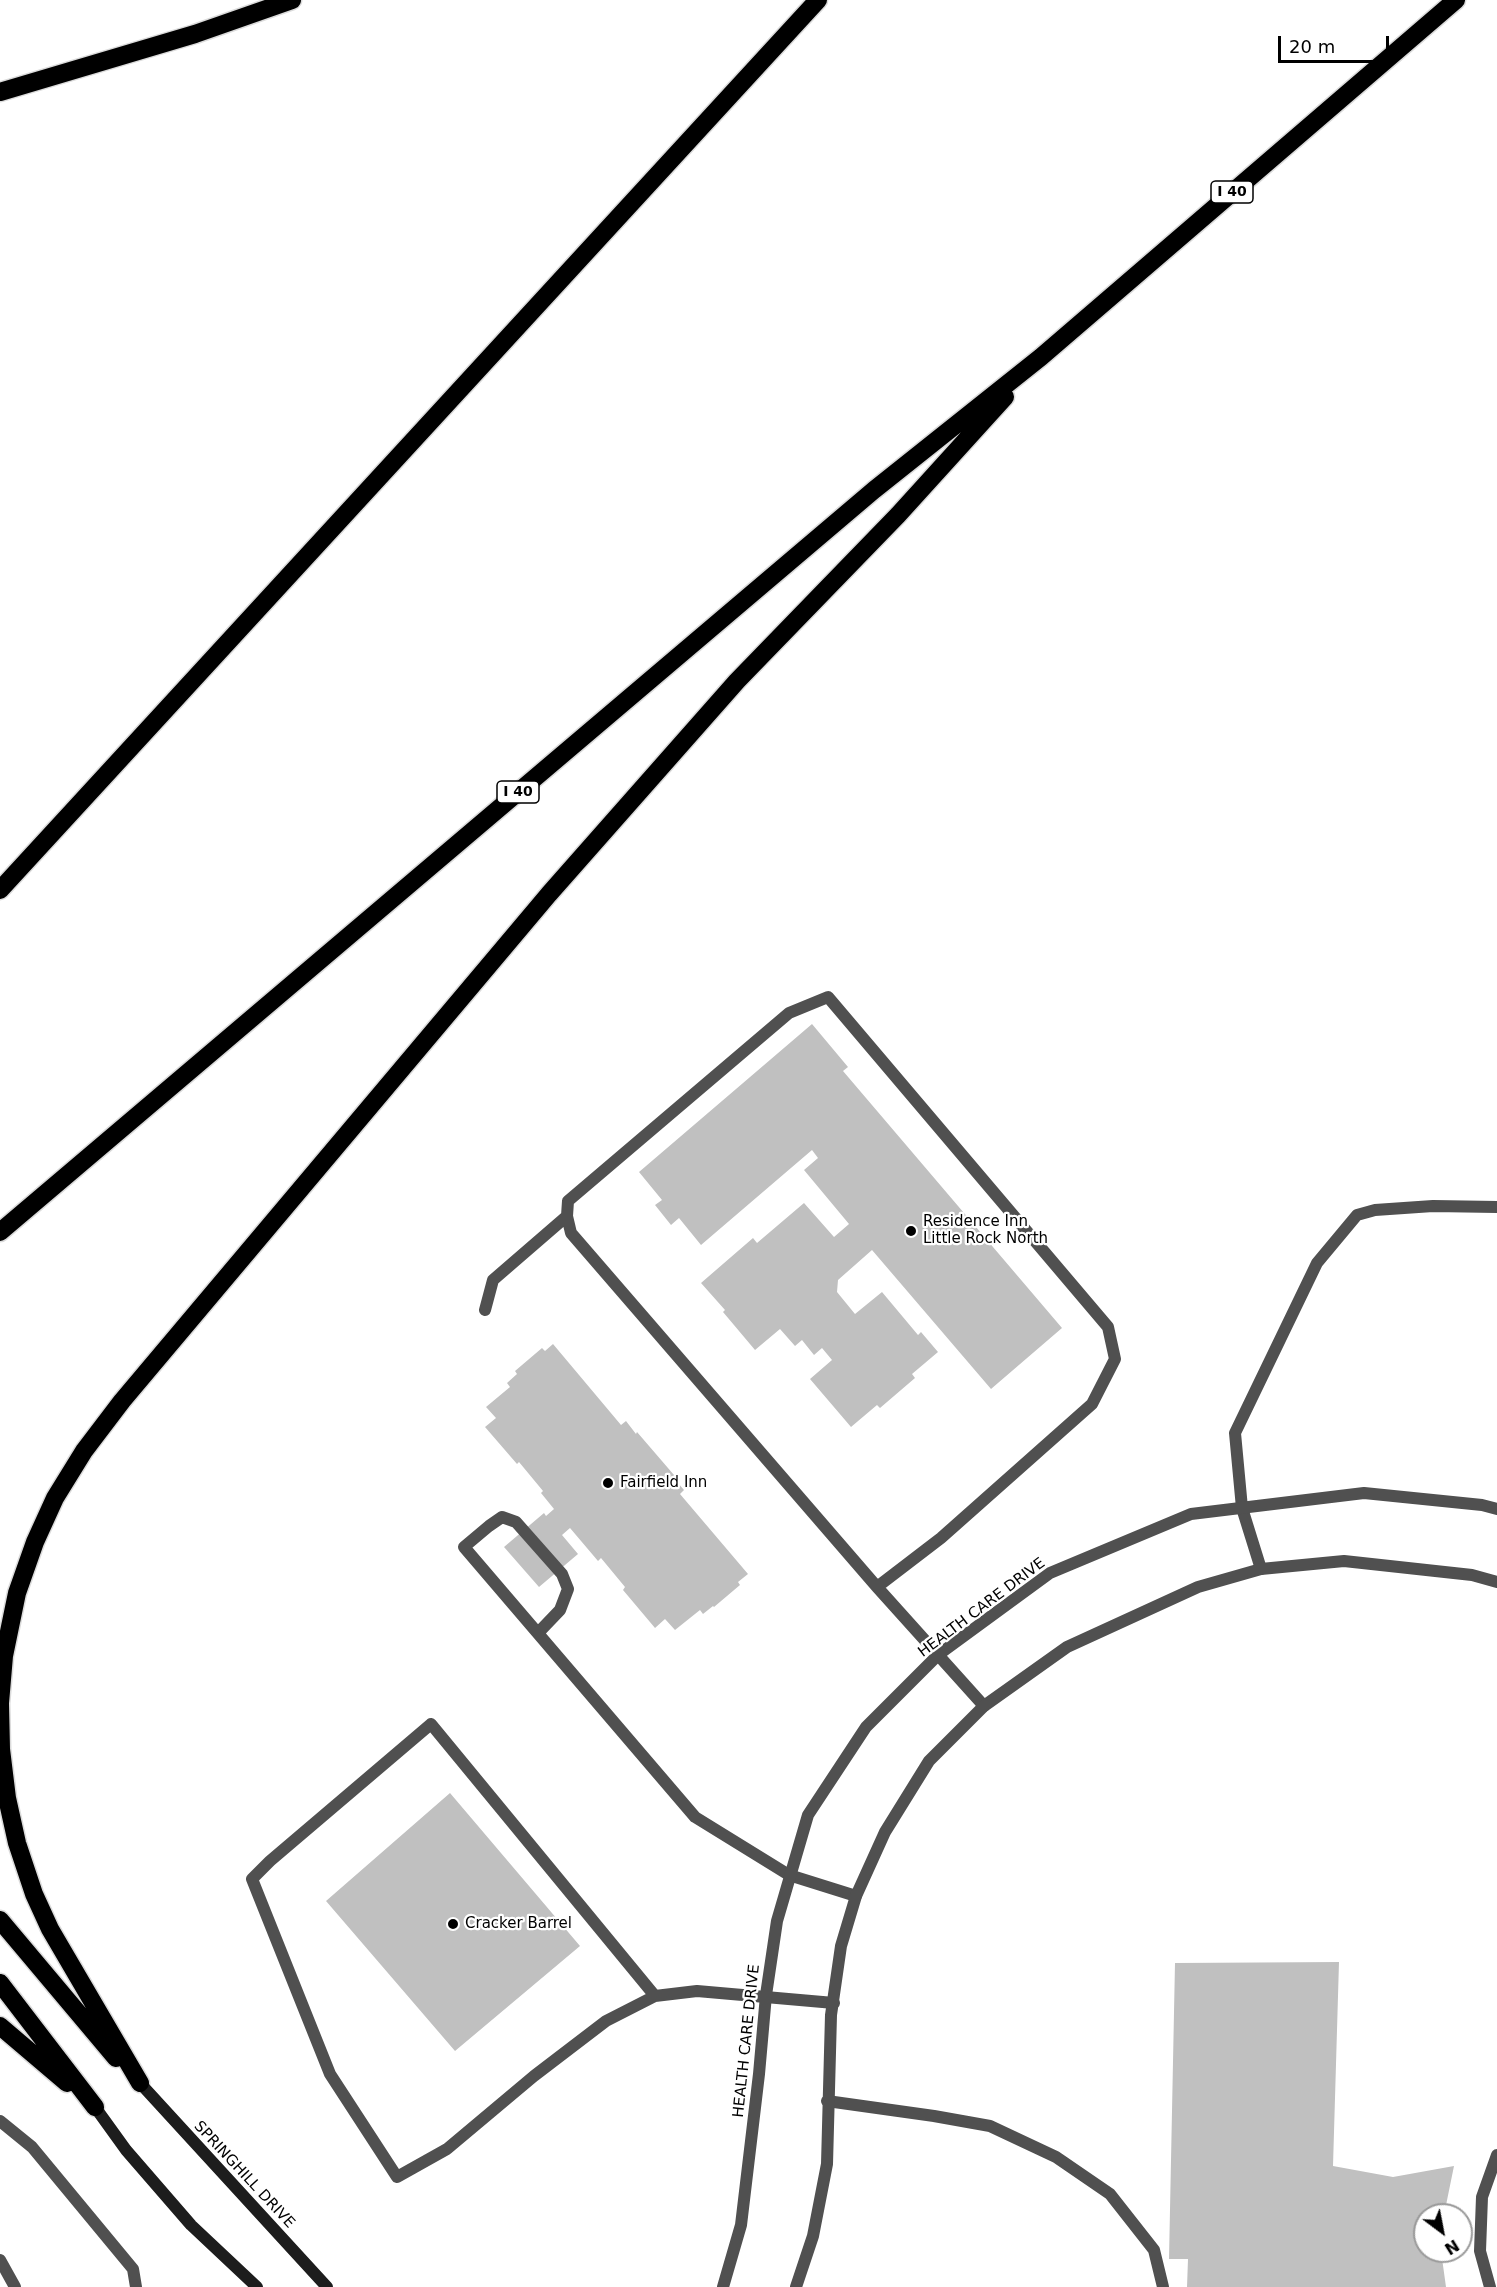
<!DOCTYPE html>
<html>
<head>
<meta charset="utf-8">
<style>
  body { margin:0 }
  #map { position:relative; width:1497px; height:2287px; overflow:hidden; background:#fff; font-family:"DejaVu Sans",sans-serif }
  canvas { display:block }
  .north { position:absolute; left:1413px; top:2203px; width:60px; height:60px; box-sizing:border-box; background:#fff; border:2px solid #999; border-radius:50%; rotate:148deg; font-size:16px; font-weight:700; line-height:24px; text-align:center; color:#000 }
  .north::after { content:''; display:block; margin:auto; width:21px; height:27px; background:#000; clip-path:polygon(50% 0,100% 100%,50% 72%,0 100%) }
  .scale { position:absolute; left:1278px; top:36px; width:111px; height:27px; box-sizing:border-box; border:3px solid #000; border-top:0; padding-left:8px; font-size:18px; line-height:21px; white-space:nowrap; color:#000; -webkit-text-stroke:4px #fff; paint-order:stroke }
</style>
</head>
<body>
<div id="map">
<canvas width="1497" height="2287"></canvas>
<div class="north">N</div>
<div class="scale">20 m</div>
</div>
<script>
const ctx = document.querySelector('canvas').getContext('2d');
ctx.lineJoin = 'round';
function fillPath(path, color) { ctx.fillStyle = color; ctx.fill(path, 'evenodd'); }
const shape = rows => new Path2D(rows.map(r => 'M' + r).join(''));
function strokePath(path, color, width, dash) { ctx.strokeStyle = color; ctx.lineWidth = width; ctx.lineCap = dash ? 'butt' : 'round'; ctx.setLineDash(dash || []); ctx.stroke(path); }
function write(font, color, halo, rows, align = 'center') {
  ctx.font = font + ' "DejaVu Sans",sans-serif'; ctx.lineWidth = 4.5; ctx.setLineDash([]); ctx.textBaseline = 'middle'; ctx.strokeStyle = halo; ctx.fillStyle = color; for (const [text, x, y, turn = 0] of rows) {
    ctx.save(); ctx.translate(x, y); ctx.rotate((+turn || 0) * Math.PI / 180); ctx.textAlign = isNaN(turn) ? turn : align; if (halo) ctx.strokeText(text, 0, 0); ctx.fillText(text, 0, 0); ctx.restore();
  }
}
const building = shape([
  [812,1024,848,1067,843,1071,1062,1328,991,1389,872,1250,838,1280,837,1292,855,1314,882,1292,918,1335,921,1332,938,1352,912,1374,915,1378,880,1408,877,1405,851,1427,810,1379,832,1360,822,1348,814,1355,802,1340,795,1346,780,1329,755,1350,723,1312,725,1310,701,1283,753,1238,757,1243,804,1203,834,1237,849,1224,804,1170,818,1158,812,1150,701,1245,679,1218,671,1225,655,1205,662,1200,639,1172],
  [553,1344,621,1425,626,1421,636,1434,637,1432,674,1475,673,1477,684,1490,680,1494,748,1574,738,1582,740,1585,714,1607,713,1606,703,1614,700,1610,675,1630,665,1619,655,1628,623,1590,625,1587,601,1558,598,1561,570,1528,562,1535,578,1554,539,1587,504,1547,544,1513,546,1516,554,1509,541,1493,543,1491,519,1462,517,1464,485,1427,496,1418,486,1407,510,1387,507,1383,517,1374,515,1371,542,1348,545,1351],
  [450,1793,580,1946,455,2051,326,1901],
  [1339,1962,1333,2166,1393,2177,1454,2166,1444,2215,1425,2215,1425,2251,1441,2251,1446,2287,1187,2287,1188,2259,1169,2259,1175,1963]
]);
const lane = shape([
  [485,1310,493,1280,567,1216],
  [1261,1569,1242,1508,1235,1433,1317,1263,1357,1215,1375,1210,1433,1206,1497,1207],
  [877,1587,941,1538,1092,1404,1115,1359,1108,1327,828,997,789,1013,568,1201,567,1216,571,1233,877,1587,984,1706],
  [538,1633,560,1610,568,1589,562,1574,516,1522,502,1517,489,1526,464,1547,695,1817,789,1875,856,1896],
  [655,1996,431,1724,270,1861,252,1879,330,2074,397,2177,447,2149,534,2076,606,2021,655,1996,697,1991,834,2003],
  [827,2101,934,2116,990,2126,1056,2157,1110,2194,1154,2250,1163,2287],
  [0,2121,32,2147,133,2269,136,2287],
  [0,2260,15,2287],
  [1490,2287,1480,2251,1482,2197,1497,2155]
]);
const street = shape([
  [723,2287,741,2225,759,2074,766,1995,777,1921,808,1815,866,1727,938,1655,1050,1573,1191,1514,1364,1493,1482,1505,1497,1509],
  [796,2287,813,2236,827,2164,831,2015,841,1946,856,1896,885,1832,929,1761,984,1706,1067,1647,1198,1587,1261,1569,1344,1561,1472,1575,1497,1582]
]);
const secondary = shape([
  [140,2083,327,2287],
  [95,2107,126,2150,191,2225,257,2287]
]);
const highway = shape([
  [0,92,195,34,292,0],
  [0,890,818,0],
  [0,1232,874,490,1041,357,1456,0],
  [0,1703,4,1656,17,1593,35,1542,55,1498,84,1451,122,1401,549,894,737,681,898,515,1005,397],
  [0,1704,1,1749,7,1798,17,1843,34,1894,50,1929,140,2083],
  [0,1920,116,2058],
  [0,1983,95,2107],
  [0,2026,67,2083]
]);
const markers = [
  [911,1231,6,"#000"],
  [608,1483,6,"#000"],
  [453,1924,6,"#000"]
];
const shields = [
  [1232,192,42],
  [518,792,42]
];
const shieldNames = [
  ["I 40",1232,192],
  ["I 40",518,792]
];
const poiNames = [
  ["Residence Inn",923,1222],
  ["Little Rock North",923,1239],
  ["Fairfield Inn",620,1483],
  ["Cracker Barrel",465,1924]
];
const streetNames = [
  ["HEALTH CARE DRIVE",982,1608,-37],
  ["HEALTH CARE DRIVE",747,2041,-84],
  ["SPRINGHILL DRIVE",244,2175,47]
];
fillPath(building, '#c0c0c0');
strokePath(highway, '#dbdbdb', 21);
strokePath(lane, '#505050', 12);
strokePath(street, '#505050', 12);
strokePath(secondary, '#1d1d1d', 12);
strokePath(highway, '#000', 18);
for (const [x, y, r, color] of markers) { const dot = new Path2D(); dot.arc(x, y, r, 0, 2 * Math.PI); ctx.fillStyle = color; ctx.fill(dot); strokePath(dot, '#fff', 2); }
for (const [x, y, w] of shields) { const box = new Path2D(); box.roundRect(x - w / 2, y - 11, w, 22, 4.5); ctx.fillStyle = '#fff'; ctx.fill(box); strokePath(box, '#000', 1.5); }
write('bold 14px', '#000', null, shieldNames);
write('15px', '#000', '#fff', poiNames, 'left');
write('15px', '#000', '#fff', streetNames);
</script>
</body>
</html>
